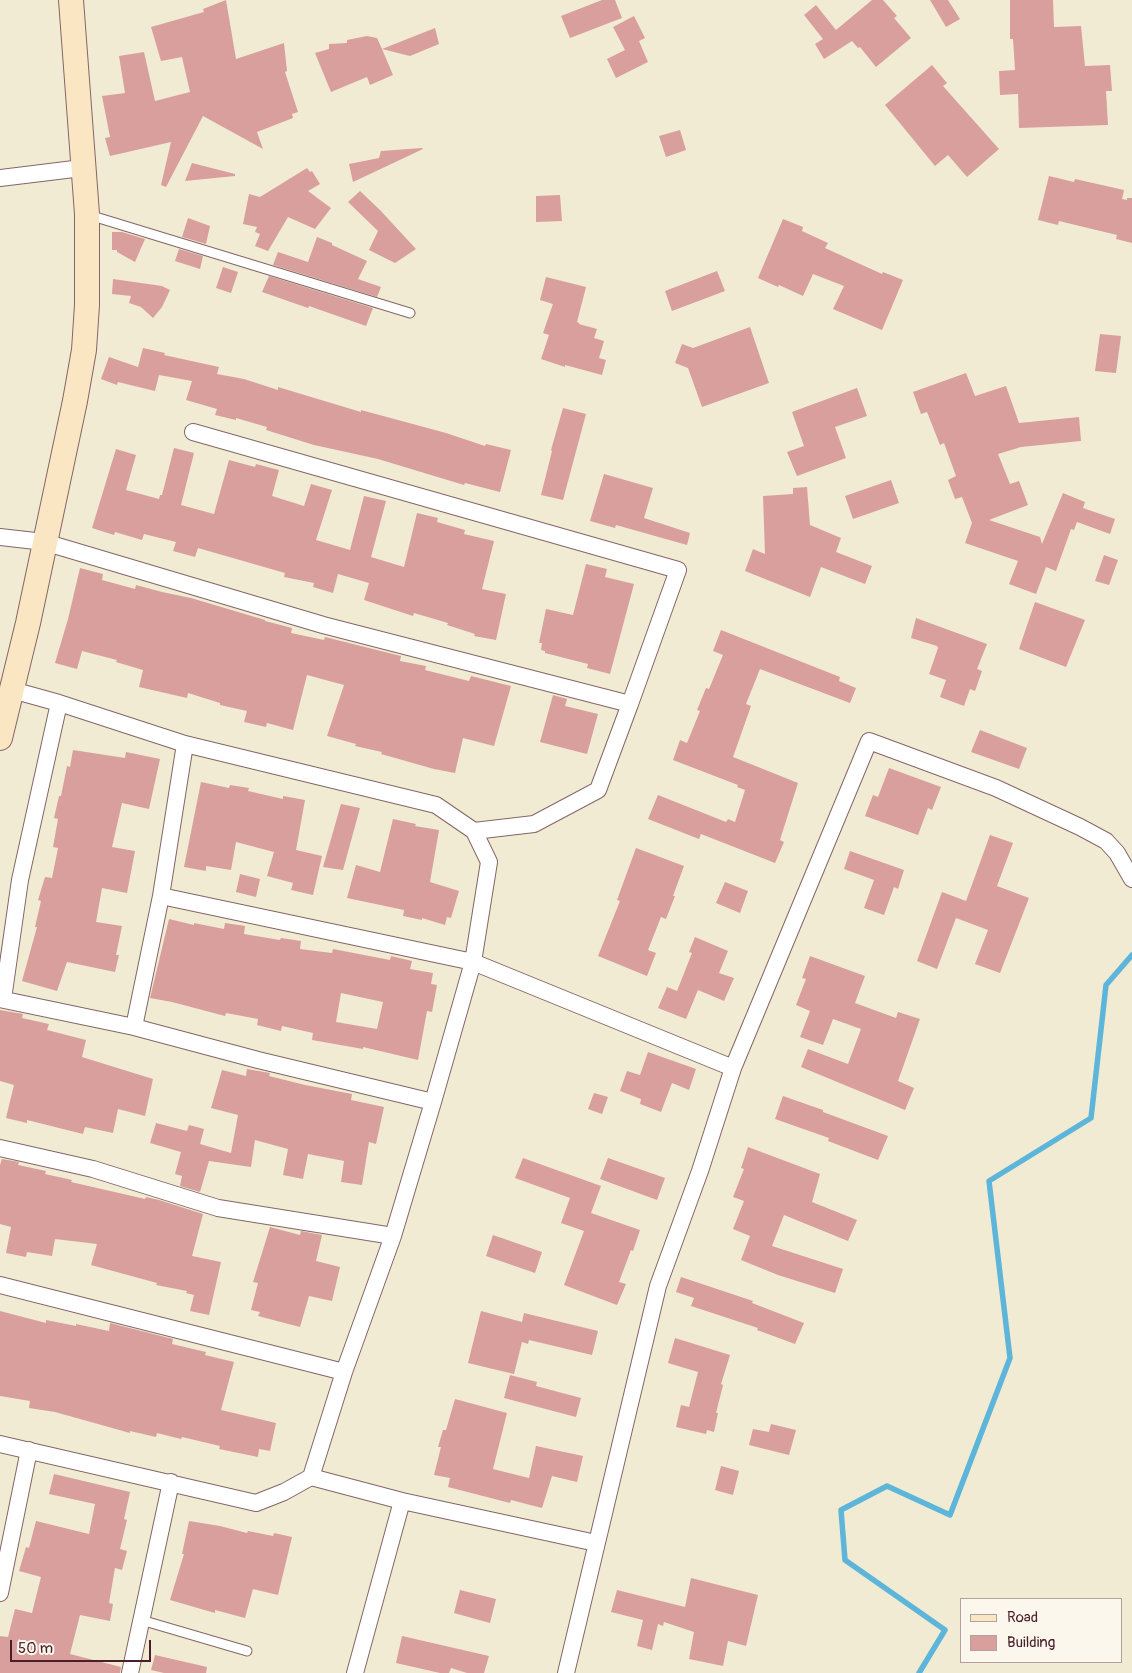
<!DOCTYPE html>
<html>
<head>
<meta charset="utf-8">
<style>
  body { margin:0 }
  #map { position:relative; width:1132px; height:1673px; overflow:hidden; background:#f1ebd3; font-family:Pangolin,sans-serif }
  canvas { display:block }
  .legend { position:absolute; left:960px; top:1598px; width:162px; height:65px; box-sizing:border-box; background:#fbf7ec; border:1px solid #b4a19f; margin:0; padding:6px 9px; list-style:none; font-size:15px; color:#4a1f2b }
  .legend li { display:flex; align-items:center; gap:10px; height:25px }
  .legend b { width:25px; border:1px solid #b4a19f }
  .scale { position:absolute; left:10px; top:1640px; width:141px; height:22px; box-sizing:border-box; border:2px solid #4a1f2b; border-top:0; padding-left:6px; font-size:15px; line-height:18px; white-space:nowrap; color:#4a1f2b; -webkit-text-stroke:4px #fbf7ec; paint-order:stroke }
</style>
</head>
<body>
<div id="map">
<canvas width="1132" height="1673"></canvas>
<ul class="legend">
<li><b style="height:6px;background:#fbe6c4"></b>Road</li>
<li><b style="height:14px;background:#d99f9d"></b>Building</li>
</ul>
<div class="scale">50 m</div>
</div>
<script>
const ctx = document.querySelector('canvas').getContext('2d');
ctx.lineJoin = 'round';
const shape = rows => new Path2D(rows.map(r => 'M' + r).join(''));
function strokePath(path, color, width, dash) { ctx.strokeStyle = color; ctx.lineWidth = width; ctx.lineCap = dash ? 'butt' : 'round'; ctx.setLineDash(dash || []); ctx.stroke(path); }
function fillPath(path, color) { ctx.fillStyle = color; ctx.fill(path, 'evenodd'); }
const stream = shape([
  [919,1673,945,1630,845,1560,841,1510,887,1486,950,1515,1010,1358,989,1181,1091,1118,1106,985,1132,955]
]);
const building = shape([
  [226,0,236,59,284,43,287,71,285,72,298,112,292,114,293,118,257,132,263,149,203,116,166,187,161,185,171,142,110,156,105,138,110,137,102,96,125,93,119,56,144,52,155,101,190,92,182,57,161,61,151,27,204,12,203,9],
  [602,0,615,0,622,18,570,38,561,16],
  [872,0,883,0,897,16,894,18,911,38,876,67,860,47,858,48,852,41,824,59,815,44,823,39,804,15,816,5,836,30],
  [930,0,948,0,960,19,946,27],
  [1010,0,1053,0,1054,27,1081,26,1085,66,1110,65,1112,91,1106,91,1108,125,1019,128,1018,94,1000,95,999,71,1015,70,1013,39,1010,39],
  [634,16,645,38,639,41,648,62,616,78,607,59,625,50,613,27],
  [435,28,439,44,410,56,382,49,393,75,370,85,367,77,331,92,315,53,329,49,329,44,347,43,347,40,367,36,377,38,382,49],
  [932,65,947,83,943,86,999,149,967,177,948,155,935,166,885,105],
  [680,130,686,150,666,157,659,136],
  [422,148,423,149,353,182,349,164,379,158,381,151],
  [192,163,235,174,235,176,185,181],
  [307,168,310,172,312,171,320,184,308,191,331,208,315,229,288,217,268,251,255,246,260,234,255,232,257,227,243,224,249,194,260,197],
  [1049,176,1074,182,1075,179,1124,190,1122,199,1127,200,1127,198,1132,198,1132,243,1116,239,1117,235,1059,221,1058,225,1038,220],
  [360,191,380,210,416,249,395,263,369,250,378,231,348,202],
  [560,195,562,221,536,222,536,196],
  [188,218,210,226,206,244,182,237],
  [783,219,803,227,802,231,828,243,825,248,882,274,883,272,903,280,882,330,833,309,844,286,813,274,803,296,779,285,778,287,758,278],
  [112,232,122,232,145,239,135,262,117,252,117,250,112,250],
  [317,237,332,243,332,245,367,261,358,279,381,287,377,297,273,265,278,252,308,262],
  [179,249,203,256,200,269,175,261],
  [223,267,238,272,231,293,216,288],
  [717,271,725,291,672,311,665,291],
  [269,276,373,308,366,326,309,306,308,308,262,292],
  [546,277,586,287,577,322,579,323,579,324,597,329,594,338,604,341,599,358,606,360,602,375,565,365,565,367,541,359,549,335,543,333,553,304,540,300],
  [113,279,162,286,170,290,162,307,153,318,141,307,129,303,131,296,112,294],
  [750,327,769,383,702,407,688,368,675,363,682,344,693,348],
  [1100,334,1121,336,1116,373,1095,371],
  [143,348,165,353,164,355,219,367,217,374,244,379,278,390,278,387,361,412,361,410,446,433,485,446,486,444,511,450,500,492,465,483,464,485,378,459,314,445,266,430,267,427,236,418,236,420,215,415,217,409,186,400,192,381,159,375,155,391,118,382,117,385,101,379,109,357,138,367],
  [966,373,975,396,1006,386,1019,423,1079,417,1081,441,1021,447,998,454,1010,484,1019,481,1028,505,989,520,1040,537,1042,544,1063,493,1085,502,1083,508,1115,519,1110,534,1077,522,1074,530,1071,529,1056,571,1046,567,1036,594,1009,584,1018,561,965,543,972,523,962,497,955,499,948,480,956,476,944,443,940,445,927,412,921,414,913,392],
  [857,388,867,416,835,427,846,458,797,476,787,452,804,446,792,412],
  [563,408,586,414,563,500,541,495,552,451,551,450],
  [174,448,194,453,181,505,214,514,229,460,255,467,256,464,279,470,272,496,304,506,311,484,332,490,316,540,350,550,364,496,386,501,371,557,404,567,417,513,438,518,437,522,465,530,464,534,494,541,482,589,506,594,496,640,474,636,475,634,447,625,448,623,414,613,413,616,364,600,369,583,338,574,333,593,313,587,314,583,284,577,285,573,198,548,195,557,173,551,176,542,144,534,142,540,115,532,114,535,92,528,116,449,136,455,126,490,159,499,160,495,162,495],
  [604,474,653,488,644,518,690,533,687,545,616,525,615,528,590,521],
  [891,480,899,503,853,519,845,496],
  [807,487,810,525,841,538,836,552,872,566,865,584,821,567,810,597,745,571,753,549,765,554,763,496,793,494,793,488],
  [1104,555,1118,560,1109,585,1095,581],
  [586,564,607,569,605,577,634,584,610,674,587,668,588,664,545,653,545,651,541,650,542,643,539,643,546,609,573,615],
  [80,568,103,574,102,580,135,589,136,585,162,592,191,598,265,620,265,621,292,628,291,633,324,640,325,637,401,656,400,661,426,666,425,670,469,681,471,676,511,686,494,746,463,738,455,773,434,769,381,754,382,752,355,746,356,744,327,736,344,685,307,675,293,730,267,723,266,727,244,722,247,711,220,705,220,703,188,693,187,698,139,687,143,670,116,662,117,660,82,651,77,669,55,663,68,619],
  [1035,602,1085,620,1066,667,1019,649],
  [916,618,987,644,977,669,982,671,975,691,970,689,964,706,940,697,946,680,929,674,938,648,937,646,911,638],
  [721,630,840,677,839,681,856,688,850,703,760,669,746,704,751,706,733,757,798,783,780,840,784,842,775,863,701,834,699,839,648,819,658,795,726,822,728,819,735,822,745,790,737,787,738,785,673,760,680,740,687,743,700,711,697,710,706,688,709,689,723,655,713,651],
  [553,695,567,699,565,706,598,714,587,754,540,742],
  [980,730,1027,748,1019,769,971,752],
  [73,750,125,758,126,752,160,759,149,809,122,803,112,847,135,851,127,893,102,888,96,922,122,926,116,955,119,955,115,972,67,962,57,991,22,981,37,927,35,927,41,901,38,900,45,877,52,878,58,848,53,847,58,819,54,818,59,796,61,796,67,766,70,767],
  [889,768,941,787,932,810,928,808,918,835,865,816,873,795,878,797],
  [201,782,229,788,230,785,249,788,248,791,283,799,283,796,305,800,296,850,322,856,313,895,291,890,293,883,267,876,274,852,236,842,231,870,206,866,206,871,184,867],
  [341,804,360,808,343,870,323,867],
  [393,819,416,824,415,826,439,830,430,882,459,891,451,918,447,917,445,925,422,918,422,920,403,916,404,910,347,898,356,865,380,872],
  [990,835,1013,843,997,886,1029,898,1000,973,975,964,988,930,956,918,937,969,917,961,942,892,966,901],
  [636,848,684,866,673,896,675,896,666,919,661,917,648,950,656,953,647,976,598,956,620,901,617,900],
  [850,851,904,870,898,889,894,887,884,915,864,908,874,880,844,869],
  [240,874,260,879,256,897,236,892],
  [725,882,748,891,740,913,716,903],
  [169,919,194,925,194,923,224,929,225,923,245,926,244,934,280,940,281,938,301,941,300,949,332,953,333,949,390,960,391,956,412,961,410,969,433,973,431,984,437,985,432,1012,427,1011,418,1060,363,1047,363,1049,312,1040,313,1033,282,1026,281,1031,257,1025,258,1019,226,1013,225,1016,172,1002,150,998],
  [341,993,383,1002,377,1029,336,1022],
  [695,937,728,951,719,973,734,978,724,1001,698,990,686,1019,658,1008,667,987,677,991,692,953,689,952],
  [810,956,865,976,855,1003,896,1018,898,1012,920,1019,898,1081,914,1088,905,1110,801,1067,808,1049,848,1064,861,1029,833,1019,823,1045,800,1037,810,1011,796,1005,806,979,802,978],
  [0,1010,23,1014,22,1018,49,1024,47,1030,86,1040,82,1057,153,1079,145,1116,118,1109,113,1133,85,1127,83,1134,27,1120,27,1123,6,1118,14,1085,0,1081],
  [648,1052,696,1069,689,1090,672,1083,661,1112,640,1104,641,1099,620,1091,627,1071,640,1075],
  [247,1069,270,1073,269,1076,305,1085,352,1094,351,1100,384,1107,376,1144,369,1142,362,1185,341,1182,344,1161,308,1154,303,1179,283,1175,288,1149,255,1140,251,1167,209,1161,200,1192,180,1186,182,1176,175,1174,181,1152,150,1143,156,1123,187,1131,189,1125,204,1129,200,1144,231,1153,238,1115,211,1108,222,1070,246,1076],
  [594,1093,608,1097,602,1114,588,1109],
  [783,1096,823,1110,823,1112,888,1136,878,1160,828,1141,829,1138,775,1119],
  [748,1147,820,1174,812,1202,857,1220,848,1241,784,1215,772,1246,843,1269,835,1293,778,1275,741,1260,750,1236,733,1229,744,1201,733,1197,744,1169,741,1168],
  [523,1158,601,1186,591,1213,640,1230,633,1251,631,1250,619,1282,626,1284,617,1305,564,1285,584,1231,561,1223,570,1198,515,1178],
  [608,1158,665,1178,657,1200,600,1179],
  [2,1159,19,1162,18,1165,46,1171,45,1174,72,1180,71,1182,145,1199,146,1197,159,1200,203,1214,192,1256,221,1262,209,1315,190,1311,194,1295,186,1293,187,1291,156,1285,157,1283,91,1265,97,1244,55,1239,52,1256,27,1252,26,1257,6,1253,11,1227,0,1224,0,1165],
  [270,1227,300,1235,301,1231,322,1235,316,1261,340,1267,332,1301,309,1296,300,1327,258,1316,260,1312,251,1310,258,1283,253,1282],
  [493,1235,542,1252,535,1273,486,1256],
  [681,1277,753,1301,752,1303,804,1323,795,1344,757,1330,758,1328,691,1306,694,1298,676,1292],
  [0,1311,46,1323,46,1320,76,1326,76,1324,109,1331,110,1323,173,1339,172,1344,206,1352,205,1355,234,1362,221,1410,276,1423,270,1451,259,1449,258,1457,219,1449,220,1446,182,1437,181,1439,157,1433,156,1437,130,1431,130,1433,55,1412,29,1408,30,1401,0,1396],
  [481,1311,522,1322,524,1313,598,1331,592,1355,529,1340,528,1344,522,1342,514,1374,468,1363],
  [675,1338,730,1355,721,1384,723,1385,716,1413,718,1413,714,1432,707,1430,706,1434,676,1427,681,1405,689,1407,698,1372,668,1363],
  [510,1375,537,1382,536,1386,581,1398,576,1417,504,1398],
  [455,1399,507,1413,493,1469,529,1478,536,1446,583,1456,577,1482,552,1476,542,1508,511,1500,510,1503,448,1487,450,1478,434,1475,441,1447,438,1447,443,1430,446,1430],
  [771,1424,796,1430,789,1455,749,1445,753,1429,769,1432],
  [721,1466,739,1471,733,1495,715,1490],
  [54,1474,130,1492,124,1519,127,1520,120,1549,127,1551,122,1570,115,1568,109,1603,113,1604,110,1621,80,1615,70,1654,121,1667,120,1673,0,1673,0,1636,8,1637,15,1609,32,1613,41,1577,19,1571,26,1547,29,1548,36,1521,89,1534,95,1504,49,1494],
  [189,1521,220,1526,247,1533,248,1531,273,1536,274,1533,292,1537,278,1595,253,1589,245,1618,215,1610,215,1613,170,1600,184,1554,182,1554],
  [691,1578,758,1595,746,1646,728,1641,723,1666,689,1659,694,1632,664,1622,663,1626,658,1624,652,1650,637,1646,643,1620,611,1612,617,1590,685,1607],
  [460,1590,496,1599,490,1623,454,1613],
  [402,1636,489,1656,484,1673,467,1673,451,1668,449,1673,440,1673,396,1663],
  [155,1655,207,1667,206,1673,164,1673,151,1670]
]);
const lane = shape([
  [89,215,410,313],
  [141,1620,247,1651]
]);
const street = shape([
  [0,178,82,168],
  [0,537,44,542,323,625,630,704,678,570,193,432],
  [474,831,534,824,598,790,630,704],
  [161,896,473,962,733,1068,869,741,996,788,1080,827,1106,841,1117,853,1132,879],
  [0,999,134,1027,258,1060,433,1102],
  [3,999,20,880,59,703],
  [134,1027,161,896,185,744],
  [0,1148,93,1169,218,1208,393,1236],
  [0,1285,344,1372],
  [0,1444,256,1503,284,1492,311,1477,344,1372,393,1236,433,1102,473,962,489,862,474,831,436,805,185,744,59,703,12,690],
  [311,1477,402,1501,596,1543],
  [0,1593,29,1450],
  [130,1673,171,1482],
  [355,1673,402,1501],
  [566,1673,658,1286,700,1171,733,1068]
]);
const secondary = shape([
  [0,738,28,623,75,401,84,350,87,305,87,214,71,0]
]);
strokePath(stream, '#5db5da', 5.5);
fillPath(building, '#d99f9d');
strokePath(lane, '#846666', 11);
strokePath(street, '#846666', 18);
strokePath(secondary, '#846666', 26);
strokePath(lane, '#fff', 9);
strokePath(street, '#fff', 16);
strokePath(secondary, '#fbe6c4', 24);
</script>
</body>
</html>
